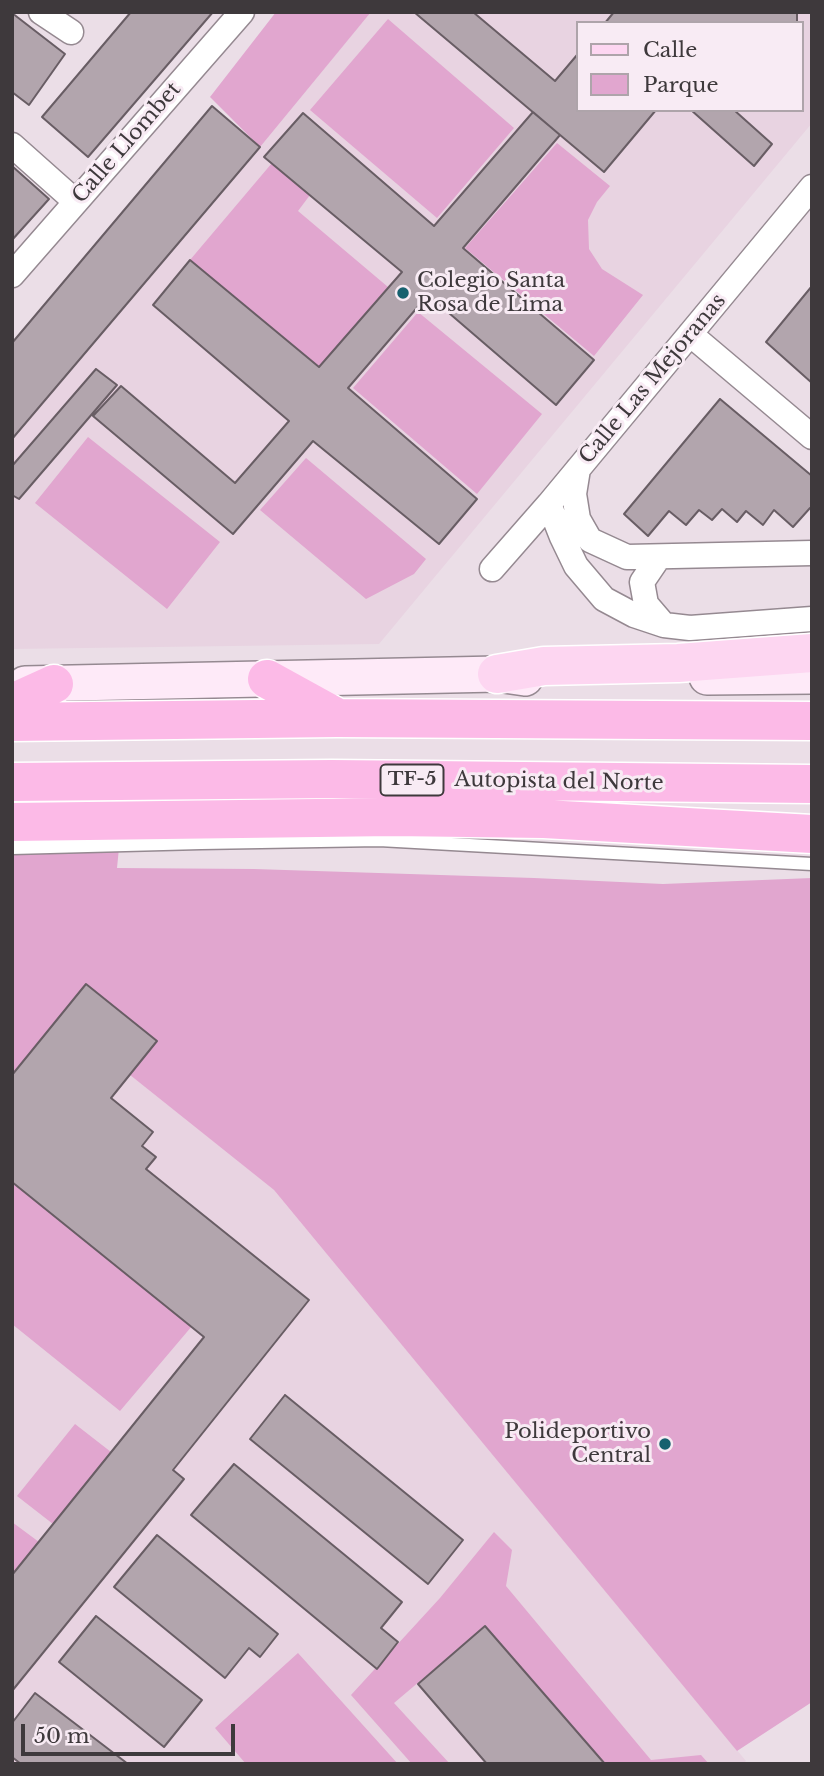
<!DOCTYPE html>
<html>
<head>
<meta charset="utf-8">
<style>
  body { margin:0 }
  #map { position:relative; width:824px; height:1776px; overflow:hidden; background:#ebdee7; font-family:"Libre Baskerville",serif }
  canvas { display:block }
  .frame { position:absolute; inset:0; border:14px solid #3e393c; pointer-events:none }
  .legend { position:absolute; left:576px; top:21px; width:228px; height:91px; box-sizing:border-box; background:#f8ebf4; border:2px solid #aea4aa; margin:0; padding:9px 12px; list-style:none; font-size:21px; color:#3e393c }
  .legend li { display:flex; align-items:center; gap:14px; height:35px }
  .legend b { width:35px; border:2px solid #aea4aa }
  .scale { position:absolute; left:21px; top:1724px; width:214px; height:32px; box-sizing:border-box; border:4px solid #3e393c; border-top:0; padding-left:9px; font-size:21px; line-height:24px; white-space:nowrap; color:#3e393c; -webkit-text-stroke:5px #f8ebf4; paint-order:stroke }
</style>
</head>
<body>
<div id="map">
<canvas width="824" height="1776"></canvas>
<div class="frame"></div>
<ul class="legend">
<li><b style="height:9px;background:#fdd6f1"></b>Calle</li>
<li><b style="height:19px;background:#e1a6cf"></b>Parque</li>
</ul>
<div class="scale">50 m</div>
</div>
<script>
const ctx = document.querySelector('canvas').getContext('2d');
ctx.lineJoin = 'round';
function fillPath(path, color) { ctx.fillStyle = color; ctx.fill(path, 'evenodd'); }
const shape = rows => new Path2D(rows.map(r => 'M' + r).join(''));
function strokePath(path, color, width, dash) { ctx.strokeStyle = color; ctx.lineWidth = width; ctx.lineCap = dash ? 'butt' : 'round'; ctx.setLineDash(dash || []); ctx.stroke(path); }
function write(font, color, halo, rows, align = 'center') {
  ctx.font = font + ' "Libre Baskerville",serif'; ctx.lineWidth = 6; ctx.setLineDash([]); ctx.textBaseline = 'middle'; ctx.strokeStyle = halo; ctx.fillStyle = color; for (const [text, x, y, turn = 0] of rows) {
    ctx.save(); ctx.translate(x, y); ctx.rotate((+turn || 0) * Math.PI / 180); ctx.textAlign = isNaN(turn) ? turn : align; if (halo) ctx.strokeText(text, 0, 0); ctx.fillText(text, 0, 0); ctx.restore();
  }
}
const built = shape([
  [371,12,812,12,812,123,379,644,12,649,12,439],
  [577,23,801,23,801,110,577,110],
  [86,984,157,1041,130,1075,274,1190,746,1761,743,1764,12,1764,12,1075]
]);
const green = shape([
  [276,12,371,12,260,147,210,97],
  [388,19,514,128,437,218,310,110],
  [557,143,610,186,597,202,588,220,589,249,602,269,643,295,594,356,465,248],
  [272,163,310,195,298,211,388,287,319,367,190,260],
  [418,312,542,414,477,494,353,388],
  [88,437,220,542,167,609,35,503],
  [306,458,426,559,414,574,366,599,260,510],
  [12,846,119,848,117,868,254,869,534,878,663,884,812,878,812,1702,737,1751,274,1190,130,1075,157,1041,86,984,12,1075],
  [12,1182,192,1326,120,1411,12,1324],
  [75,1424,111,1452,53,1524,17,1496],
  [12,1522,39,1542,12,1575],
  [494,1532,512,1550,506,1586,651,1760,701,1755,709,1764,605,1764,485,1626,394,1703,450,1764,412,1764,351,1695,440,1598],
  [298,1653,398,1764,246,1764,215,1728]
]);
const building = shape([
  [131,12,213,12,88,157,42,117,131,12],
  [414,12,473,12,555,81,577,55,577,110,656,110,604,172,414,12],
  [614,12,797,12,797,23,605,23,614,12],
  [12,13,65,54,29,105,12,92,12,13],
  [212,106,260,147,12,439,12,343,212,106],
  [691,110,734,110,772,144,754,166,691,110],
  [533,112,560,135,463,248,594,360,556,405,428,295,348,388,477,499,439,544,313,441,233,534,93,416,121,386,235,483,289,421,153,305,190,260,319,367,402,272,264,157,303,113,434,226,533,112],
  [12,166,49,199,12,240,12,166],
  [812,286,812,383,766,342,812,286],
  [96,369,117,385,19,499,12,495,12,466,96,369],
  [720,399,812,476,812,510,810,508,793,527,774,510,763,525,746,511,737,522,722,509,712,520,699,510,686,525,669,511,648,536,624,514,720,399],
  [86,984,157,1041,111,1098,153,1132,142,1146,156,1157,146,1169,309,1300,173,1470,184,1479,12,1691,12,1575,204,1337,12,1182,12,1075,86,984],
  [285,1395,463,1540,428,1584,250,1439,285,1395],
  [234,1464,402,1602,381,1628,398,1642,377,1669,191,1515,234,1464],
  [157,1535,278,1634,260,1657,249,1648,225,1678,114,1587,157,1535],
  [96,1616,202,1700,164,1747,59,1662,96,1616],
  [485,1626,605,1764,487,1764,418,1684,485,1626],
  [35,1693,128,1764,21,1764,12,1757,12,1723,35,1693]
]);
const lane = shape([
  [201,843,379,840,812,864],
  [12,848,201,843,208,840]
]);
const street = shape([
  [41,12,71,32],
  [12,145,76,202],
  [12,275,242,12],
  [690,334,812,437],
  [578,469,574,494,578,519,590,540,627,557,812,553],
  [549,504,562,537,576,566,604,599,634,615,664,625,690,628,812,619],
  [659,557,642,582,646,604,664,625],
  [492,569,549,504,812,187]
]);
const secondary = shape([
  [707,677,812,676],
  [25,684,497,674,525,678]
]);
const primary = shape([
  [497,674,544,666,678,663,812,653]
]);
const highway = shape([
  [267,679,336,717],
  [12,703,54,684],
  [12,722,337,718,812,721],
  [12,782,332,779,812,784],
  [12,822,393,817,544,819,812,834]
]);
const markers = [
  [403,293,7,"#17616f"],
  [665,1444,7,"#17616f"]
];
const shields = [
  [412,780,63]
];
const shieldNames = [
  ["TF-5",412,780]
];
const streetNames = [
  ["Calle Llombet",127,143,-49],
  ["Calle Las Mejoranas",653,379,-50],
  ["Autopista del Norte",559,782,1]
];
const poiNames = [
  ["Colegio Santa",417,281],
  ["Rosa de Lima",417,305],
  ["Polideportivo",651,1432,"right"],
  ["Central",651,1456,"right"]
];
fillPath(built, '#e8d3e1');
fillPath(green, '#e1a6cf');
fillPath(building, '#b2a5ad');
strokePath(building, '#685d64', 2);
strokePath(lane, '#958991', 15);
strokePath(street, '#958991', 27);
strokePath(secondary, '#958991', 38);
strokePath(primary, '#fff', 41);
strokePath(highway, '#fff', 41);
strokePath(lane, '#fff', 12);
strokePath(street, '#fff', 24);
strokePath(secondary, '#feeaf8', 35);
strokePath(primary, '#fdd6f1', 38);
strokePath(highway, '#fcbae7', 38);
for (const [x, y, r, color] of markers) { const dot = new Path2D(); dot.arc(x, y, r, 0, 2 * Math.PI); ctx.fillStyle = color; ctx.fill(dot); strokePath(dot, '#f8ebf4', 2.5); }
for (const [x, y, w] of shields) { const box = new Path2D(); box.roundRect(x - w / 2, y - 15.5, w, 31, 5); ctx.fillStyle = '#f8ebf4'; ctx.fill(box); strokePath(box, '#3e393c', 2); }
write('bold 19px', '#3e393c', null, shieldNames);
write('21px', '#3e393c', '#f8ebf4', streetNames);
write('21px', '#3e393c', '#f8ebf4', poiNames, 'left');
</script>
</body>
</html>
